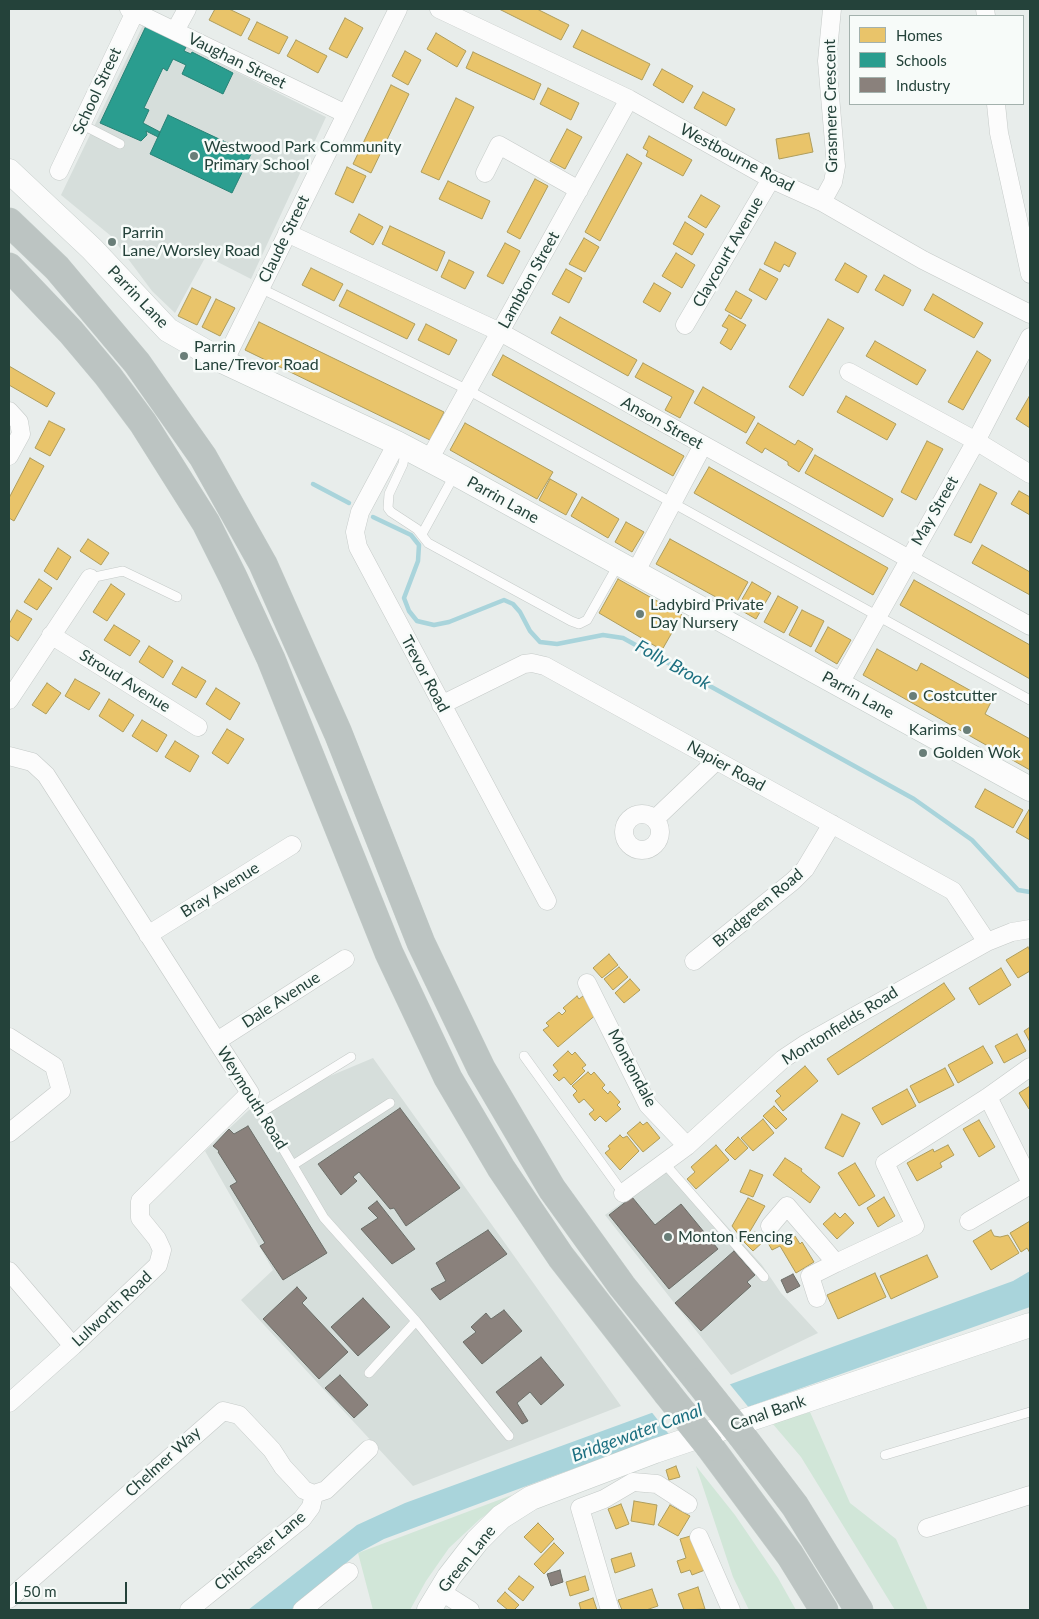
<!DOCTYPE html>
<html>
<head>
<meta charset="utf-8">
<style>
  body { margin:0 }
  #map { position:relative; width:1039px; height:1619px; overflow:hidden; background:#e8edeb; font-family:Lato,sans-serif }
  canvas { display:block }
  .frame { position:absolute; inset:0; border:10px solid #24423a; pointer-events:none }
  .legend { position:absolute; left:849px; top:15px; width:175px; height:90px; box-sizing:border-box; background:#f7fbf9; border:1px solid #a3b1ad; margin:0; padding:6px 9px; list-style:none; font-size:15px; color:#24423a }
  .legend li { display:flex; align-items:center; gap:10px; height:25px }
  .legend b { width:25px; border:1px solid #a3b1ad }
  .scale { position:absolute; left:15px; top:1582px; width:112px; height:22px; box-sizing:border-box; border:2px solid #24423a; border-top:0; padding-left:6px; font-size:15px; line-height:18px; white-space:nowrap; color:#24423a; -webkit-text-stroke:4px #f7fbf9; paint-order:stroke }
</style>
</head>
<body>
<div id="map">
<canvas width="1039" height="1619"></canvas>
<div class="frame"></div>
<ul class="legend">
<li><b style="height:14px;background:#e9c46a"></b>Homes</li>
<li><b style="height:14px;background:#2a9d8f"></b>Schools</li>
<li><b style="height:14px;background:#8a817c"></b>Industry</li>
</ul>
<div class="scale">50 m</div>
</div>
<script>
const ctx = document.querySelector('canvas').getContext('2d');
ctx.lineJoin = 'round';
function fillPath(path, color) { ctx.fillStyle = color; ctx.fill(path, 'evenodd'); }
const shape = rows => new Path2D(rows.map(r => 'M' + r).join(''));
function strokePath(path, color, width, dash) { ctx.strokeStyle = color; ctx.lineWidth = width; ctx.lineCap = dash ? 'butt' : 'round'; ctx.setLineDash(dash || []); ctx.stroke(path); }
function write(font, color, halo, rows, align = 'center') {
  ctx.font = font + ' Lato,sans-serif'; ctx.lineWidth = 5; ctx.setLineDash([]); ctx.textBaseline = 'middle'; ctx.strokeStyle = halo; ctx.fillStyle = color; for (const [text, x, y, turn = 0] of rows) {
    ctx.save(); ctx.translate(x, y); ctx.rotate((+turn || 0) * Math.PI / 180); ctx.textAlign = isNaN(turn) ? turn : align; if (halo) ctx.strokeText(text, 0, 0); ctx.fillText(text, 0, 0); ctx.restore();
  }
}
const built = shape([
  [143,25,326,117,251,279,206,256,175,313,152,291,111,236,61,195],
  [373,1058,621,1406,413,1486,241,1300,273,1270,205,1151,249,1110],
  [669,1169,678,1172,762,1265,781,1293,818,1333,731,1375,605,1215]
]);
const green = shape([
  [810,1412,850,1503,896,1539,928,1610,895,1610,801,1457,772,1423],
  [696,1466,735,1515,778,1578,796,1610,749,1610,733,1577],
  [512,1495,480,1519,449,1548,426,1581,410,1610,373,1610,358,1553]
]);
const water = shape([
  [1030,1271,1030,1307,556,1475,384,1539,358,1553,291,1610,248,1610,357,1525,405,1503,1013,1281]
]);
const pier = shape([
  [728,1382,750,1409,671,1437,650,1410]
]);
const homes = shape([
  [215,9,229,9,250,19,241,36,209,20,215,9],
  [499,9,537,9,569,25,561,40,499,9],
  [345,18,363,28,347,58,329,49,345,18],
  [257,22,288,37,279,54,248,39,257,22],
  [582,30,650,64,642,80,573,47,582,30],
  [436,33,466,51,457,67,427,49,436,33],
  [296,40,327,56,318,73,287,56,296,40],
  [405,51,421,60,408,85,392,76,405,51],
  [473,52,541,84,534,100,466,68,473,52],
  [662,69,693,86,683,103,653,85,662,69],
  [391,85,409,94,371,173,353,164,391,85],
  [548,88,579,103,571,120,540,104,548,88],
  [703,92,735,109,726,126,694,108,703,92],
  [456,98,474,107,439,180,421,172,456,98],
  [567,129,582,137,565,169,550,161,567,129],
  [809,133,813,152,779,159,776,139,809,133],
  [649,136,692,160,683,176,646,156,648,151,643,148,649,136],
  [627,154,642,163,600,241,585,232,627,154],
  [347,167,366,176,353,203,335,194,347,167],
  [535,179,548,186,520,239,507,232,535,179],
  [448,181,490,201,482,219,439,199,448,181],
  [701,195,720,206,706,228,688,217,701,195],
  [359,214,383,227,373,245,350,232,359,214],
  [685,222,704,234,692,255,673,244,685,222],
  [390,226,445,252,437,271,382,244,390,226],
  [584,238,599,247,585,272,569,264,584,238],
  [775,242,796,253,789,267,784,264,780,272,764,264,775,242],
  [505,243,520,251,503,284,487,276,505,243],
  [676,253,695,265,682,288,662,276,676,253],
  [449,260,474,272,465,289,441,277,449,260],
  [845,263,867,276,858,293,835,280,845,263],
  [311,268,343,284,334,301,302,285,311,268],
  [566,269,582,278,569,303,552,294,566,269],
  [760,269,778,279,766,300,749,290,760,269],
  [884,275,911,290,903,306,875,290,884,275],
  [654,283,671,293,660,312,643,302,654,283],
  [192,288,211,297,197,325,178,316,192,288],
  [347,290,415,324,407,339,339,306,347,290],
  [736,291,752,300,741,319,725,310,736,291],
  [933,294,983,323,974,338,924,310,933,294],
  [216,299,235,308,220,336,202,327,216,299],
  [729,315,746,325,731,350,720,343,728,329,722,326,729,315],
  [560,317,637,360,628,376,551,333,560,317],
  [828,319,844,328,803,396,789,387,828,319],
  [259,322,444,412,430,440,245,350,259,322],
  [426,324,457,340,449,355,418,340,426,324],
  [875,341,926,370,917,385,866,356,875,341],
  [977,351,991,360,963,410,948,402,977,351],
  [503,355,684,456,673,476,492,375,503,355],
  [643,363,694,391,680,418,665,410,672,397,635,377,643,363],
  [9,366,55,393,47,407,9,385,9,366],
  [703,387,755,417,746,433,694,403,703,387],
  [1030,395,1030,428,1016,419,1030,395],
  [846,396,896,424,887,440,837,412,846,396],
  [49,421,65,429,50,456,35,448,49,421],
  [465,423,553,472,537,499,450,450,465,423],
  [758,423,795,445,798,440,813,449,799,472,788,465,788,462,765,448,762,453,746,443,758,423],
  [927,441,943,449,916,500,901,492,927,441],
  [815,455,893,499,883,517,805,473,815,455],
  [30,458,44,466,14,521,9,518,9,498,30,458],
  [709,467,888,568,873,595,694,493,709,467],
  [550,479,577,494,566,515,539,500,550,479],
  [980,484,997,493,971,543,954,535,980,484],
  [1019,491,1030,497,1030,515,1011,504,1019,491],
  [582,497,619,519,608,538,571,516,582,497],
  [626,522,644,532,632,552,615,542,626,522],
  [88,539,109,553,101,565,80,551,88,539],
  [670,539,748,582,734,607,656,564,670,539],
  [982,545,1030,572,1030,595,972,563,982,545],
  [58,548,71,557,57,580,44,571,58,548],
  [39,579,52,588,37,610,24,602,39,579],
  [618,579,682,615,662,650,599,613,618,579],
  [914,580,1030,645,1030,679,900,605,914,580],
  [752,582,771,593,756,619,737,608,752,582],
  [111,584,125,594,107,621,93,612,111,584],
  [778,596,798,607,784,633,764,622,778,596],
  [17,610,32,619,18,641,9,635,9,624,17,610],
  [802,610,824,621,811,647,789,635,802,610],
  [114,625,140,641,130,656,104,640,114,625],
  [828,627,851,640,837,664,815,651,828,627],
  [149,646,173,661,163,678,139,662,149,646],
  [877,649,917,671,921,663,991,702,985,714,1030,739,1030,770,863,675,877,649],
  [182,667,206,681,196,698,172,684,182,667],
  [75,679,100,693,89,710,65,696,75,679],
  [47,683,61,693,46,714,32,705,47,683],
  [216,688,240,703,230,720,206,704,216,688],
  [109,699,134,715,123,732,99,716,109,699],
  [142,720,167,735,157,752,132,736,142,720],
  [227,729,244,739,228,764,212,753,227,729],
  [175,741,199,756,190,772,165,757,175,741],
  [985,789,1023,810,1013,828,975,807,985,789],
  [1030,808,1030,840,1016,832,1030,808],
  [1028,947,1030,951,1030,971,1018,978,1006,960,1028,947],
  [609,954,618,965,602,978,593,968,609,954],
  [619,967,628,977,613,990,604,979,619,967],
  [1001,968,1011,985,979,1005,969,988,1001,968],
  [630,979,640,990,624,1003,615,993,630,979],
  [944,983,955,999,838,1075,827,1059,944,983],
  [577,996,579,999,583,996,598,1013,558,1047,543,1030,549,1026,546,1023,559,1012,562,1015,566,1011,563,1008,577,996],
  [1030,1027,1030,1042,1024,1031,1030,1027],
  [1017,1034,1026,1051,1004,1063,995,1046,1017,1034],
  [983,1046,993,1063,958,1083,948,1065,983,1046],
  [568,1051,572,1055,575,1052,586,1065,582,1068,585,1071,571,1085,564,1077,559,1081,553,1075,558,1071,553,1065,568,1051],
  [805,1066,818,1081,783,1111,775,1101,781,1096,776,1091,805,1066],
  [945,1068,954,1085,919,1103,910,1086,945,1068],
  [588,1072,591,1075,594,1072,605,1085,602,1088,608,1094,610,1091,620,1102,617,1105,621,1109,606,1122,600,1116,595,1121,589,1114,594,1110,584,1099,579,1103,573,1095,577,1091,572,1086,588,1072],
  [1030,1086,1030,1108,1029,1109,1019,1093,1030,1086],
  [907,1089,916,1106,882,1125,872,1108,907,1089],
  [774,1106,787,1119,776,1129,763,1116,774,1106],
  [842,1114,860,1123,843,1157,825,1148,842,1114],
  [763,1119,774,1133,753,1151,741,1138,763,1119],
  [979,1120,995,1147,979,1157,963,1129,979,1120],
  [640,1122,643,1125,647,1122,660,1138,643,1152,627,1133,640,1122],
  [620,1135,623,1138,627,1136,639,1151,620,1170,605,1153,610,1149,608,1146,620,1135],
  [738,1137,748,1148,735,1160,725,1150,738,1137],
  [716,1145,729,1160,696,1189,687,1179,695,1172,691,1167,716,1145],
  [948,1145,954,1155,940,1163,942,1167,917,1181,907,1163,933,1149,934,1152,948,1145],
  [785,1158,802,1169,801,1171,820,1187,810,1203,773,1175,785,1158],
  [855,1163,875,1196,859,1206,838,1173,855,1163],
  [750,1170,763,1175,753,1197,740,1192,750,1170],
  [884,1197,895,1216,878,1227,867,1208,884,1197],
  [748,1198,765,1206,746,1238,739,1235,732,1226,748,1198],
  [835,1213,840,1218,845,1213,854,1223,837,1239,823,1224,835,1213],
  [1030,1221,1030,1253,1027,1248,1021,1252,1010,1233,1030,1221],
  [991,1230,994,1236,1000,1237,1008,1235,1019,1253,991,1270,973,1241,991,1230],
  [755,1232,763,1242,753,1251,744,1242,755,1232],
  [781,1235,785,1242,795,1236,800,1244,802,1242,814,1262,796,1273,780,1246,772,1250,768,1243,781,1235],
  [927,1255,938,1277,891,1299,880,1276,927,1255],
  [875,1273,886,1297,838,1319,827,1295,875,1273],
  [676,1466,680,1477,669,1480,666,1470,676,1466],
  [634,1501,657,1505,654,1525,631,1521,634,1501],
  [621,1504,629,1524,616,1529,608,1509,621,1504],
  [670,1505,690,1516,678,1536,658,1525,670,1505],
  [538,1523,554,1539,541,1553,524,1537,538,1523],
  [694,1535,705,1570,692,1575,690,1570,681,1573,677,1561,686,1558,680,1539,694,1535],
  [554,1543,564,1553,544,1574,534,1564,554,1543],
  [631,1553,635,1566,615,1573,611,1559,631,1553],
  [519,1576,534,1587,523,1601,508,1589,519,1576],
  [585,1576,589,1590,570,1596,566,1582,585,1576],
  [698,1587,705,1609,684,1610,678,1594,698,1587],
  [652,1589,658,1606,646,1610,622,1610,618,1600,652,1589],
  [505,1592,519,1605,514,1610,508,1610,497,1601,505,1592],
  [593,1598,597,1610,581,1610,579,1603,593,1598]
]);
const schools = shape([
  [146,26,186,47,184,51,191,54,192,52,233,73,223,94,182,74,186,65,173,59,167,71,163,68,144,108,149,110,143,123,160,132,158,137,146,131,147,135,141,141,100,123,146,26],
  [168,115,251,154,232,193,150,154,168,115]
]);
const industry = shape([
  [400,1108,460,1188,406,1226,394,1208,390,1209,359,1172,353,1177,357,1181,341,1195,318,1164,400,1108],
  [248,1126,327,1253,283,1280,260,1246,265,1243,230,1186,237,1182,218,1152,219,1151,213,1146,229,1129,234,1134,248,1126],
  [632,1197,655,1225,681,1204,718,1249,669,1289,609,1215,632,1197],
  [377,1201,415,1249,392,1264,361,1229,378,1218,368,1208,377,1201],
  [488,1230,507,1254,440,1300,431,1289,446,1281,436,1263,488,1230],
  [734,1251,755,1275,747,1282,751,1286,701,1331,675,1303,734,1251],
  [793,1274,800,1286,787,1293,781,1280,793,1274],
  [297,1287,307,1298,302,1303,348,1352,319,1379,263,1319,297,1287],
  [363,1298,390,1327,358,1356,331,1327,363,1298],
  [504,1310,522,1331,482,1364,463,1342,476,1332,471,1327,486,1313,491,1319,504,1310],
  [541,1357,564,1385,541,1405,530,1392,517,1403,528,1421,522,1424,496,1392,541,1357],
  [340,1375,368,1405,354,1418,325,1388,340,1375],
  [560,1570,563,1582,551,1586,547,1574,560,1570]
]);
const stream = shape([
  [313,484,349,503],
  [373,517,411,535,419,545,418,561,404,598,409,611,417,621,434,625,449,622,504,600,513,604,520,612,530,631,540,642,557,644,603,635,623,638,914,799,972,840,1018,890,1030,892]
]);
const lane = shape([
  [81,124,120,144],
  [260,288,468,390,1030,700],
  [400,450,404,458,403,464,389,494,388,508,391,512,417,529,428,543,571,621,579,624,587,620,618,565],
  [422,534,455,474],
  [90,578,123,571,177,597],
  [524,1056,623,1193],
  [250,1093,324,1218,416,1321,509,1436],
  [262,1112,351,1057],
  [665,1164,764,1277],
  [293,1165,390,1103],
  [369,1373,416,1321],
  [885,1455,1030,1412]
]);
const street = shape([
  [129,9,346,114],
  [439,9,629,99,771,179,822,202,923,260,1030,314],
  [985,9,986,16],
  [175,31,187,9],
  [996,104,999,133,1030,274],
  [59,171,135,12],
  [485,173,499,145,579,190],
  [822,202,833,182,836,166,827,61,832,9],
  [287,233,500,332,1030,626],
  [685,325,771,179],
  [224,362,398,9],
  [849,372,976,441,1030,474],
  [9,411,19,422,21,434,9,456],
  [397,443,360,512,355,532,358,547,547,901],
  [429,460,629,99],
  [635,573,703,445],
  [51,635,198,727],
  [839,685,976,441,1030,337],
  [9,700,90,578],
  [441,705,524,664,532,663,545,666,953,891,987,942],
  [9,756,32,762,46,775,250,1093,140,1201,140,1218,157,1239,162,1250,158,1265,73,1346,9,1403],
  '624 832a18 18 0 1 1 36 0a18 18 0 1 1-36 0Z',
  [655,819,716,761],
  [148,935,292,845],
  [694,961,793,881,805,869,832,824],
  [587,983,648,1105,687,1146],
  [9,1037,54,1066,61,1091,9,1133],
  [217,1041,345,959],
  [988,1097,1030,1181],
  [623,1193,687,1146,783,1059,807,1043,987,942,1012,932,1030,929],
  [969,1221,1030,1185],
  [770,1226,787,1206,836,1263,915,1226,885,1163,988,1097,1030,1067],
  [9,1271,73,1346],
  [817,1298,810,1276,836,1263],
  [314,1494,326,1490,369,1449],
  [927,1528,1030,1495],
  [699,1537,731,1610],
  [440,1591,470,1610],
  [9,1599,223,1411,239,1415,272,1450,283,1467,297,1482,304,1490,314,1494],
  [189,1610,302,1519,311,1507,314,1494],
  [302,1610,349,1572],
  [610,1610,580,1508,604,1499,633,1482,657,1484,688,1504]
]);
const secondary = shape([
  [9,171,92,249,168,330,224,362,397,443,456,474,1030,789],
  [429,1610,449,1577,477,1541,501,1517,531,1498,655,1451,1030,1325]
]);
const highway = shape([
  [9,222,57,268,137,363,203,457,263,564,338,733,421,943,481,1068,552,1189,622,1286,699,1382],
  [9,267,71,332,108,376,143,423,206,523,233,577,271,659,389,953,448,1078,501,1168,561,1257,667,1393],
  [742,1436,795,1506,859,1610],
  [710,1447,790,1555,824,1610]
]);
const highwayBridge = shape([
  [699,1382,742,1436],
  [667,1393,710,1447]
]);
const markers = [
  [194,156,5,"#697e78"],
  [112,242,5,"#697e78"],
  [184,356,5,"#697e78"],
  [640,614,5,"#697e78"],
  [913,696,5,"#697e78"],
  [967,730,5,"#697e78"],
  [923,753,5,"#697e78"],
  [668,1237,5,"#697e78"]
];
const streetNames = [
  ["Vaughan Street",237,61,26],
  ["School Street",97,91,-65],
  ["Grasmere Crescent",831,106,-91],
  ["Westbourne Road",737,158,28],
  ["Claude Street",284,239,-64],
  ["Claycourt Avenue",728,252,-60],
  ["Lambton Street",529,280,-61],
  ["Parrin Lane",138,297,46],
  ["Anson Street",662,423,29],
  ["Parrin Lane",503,500,29],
  ["May Street",935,511,-60],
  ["Trevor Road",425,674,62],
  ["Stroud Avenue",125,681,32],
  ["Parrin Lane",858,695,29],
  ["Napier Road",726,766,29],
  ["Bray Avenue",220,890,-32],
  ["Bradgreen Road",758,908,-40],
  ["Dale Avenue",281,1000,-33],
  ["Montonfields Road",840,1026,-32],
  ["Montondale",632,1068,62],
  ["Weymouth Road",252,1098,58],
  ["Lulworth Road",112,1309,-43],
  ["Canal Bank",768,1413,-19],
  ["Chelmer Way",163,1462,-42],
  ["Chichester Lane",260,1551,-40],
  ["Green Lane",467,1559,-51]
];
const poiNames = [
  ["Westwood Park Community",204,147],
  ["Primary School",204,165],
  ["Parrin",122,233],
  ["Lane/Worsley Road",122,251],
  ["Parrin",194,347],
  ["Lane/Trevor Road",194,365],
  ["Ladybird Private",650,605],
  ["Day Nursery",650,623],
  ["Costcutter",923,696],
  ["Karims",957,730,"right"],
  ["Golden Wok",933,753],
  ["Monton Fencing",678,1237]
];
const waterNames = [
  ["Folly Brook",673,665,29],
  ["Bridgewater Canal",637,1433,-20]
];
fillPath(built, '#d6dedb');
fillPath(green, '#d1e6d8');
fillPath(water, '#a9d4db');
fillPath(pier, '#e8edeb');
fillPath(homes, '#e9c46a');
strokePath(homes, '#ae9d5c', 1);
fillPath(schools, '#2a9d8f');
strokePath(schools, '#288276', 1);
fillPath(industry, '#8a817c');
strokePath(industry, '#6b6e68', 1);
strokePath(stream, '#a9d4db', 4.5);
strokePath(lane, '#c5cac8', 10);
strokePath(street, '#c5cac8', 19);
strokePath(secondary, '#c3cbc8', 25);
strokePath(highway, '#c3ccc9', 29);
strokePath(lane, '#fcfcfc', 9);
strokePath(street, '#fcfcfc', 18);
strokePath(secondary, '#fcfcfc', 24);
strokePath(highway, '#bcc4c2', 28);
strokePath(highwayBridge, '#c3ccc9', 29, []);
strokePath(highwayBridge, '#bcc4c2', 28);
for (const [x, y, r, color] of markers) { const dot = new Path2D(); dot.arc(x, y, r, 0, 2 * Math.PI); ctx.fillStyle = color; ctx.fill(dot); strokePath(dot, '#f7fbf9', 2); }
write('16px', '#24423a', '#f7fbf9', streetNames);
write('16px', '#24423a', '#f7fbf9', poiNames, 'left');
write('italic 18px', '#1c6f80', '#f7fbf9', waterNames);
</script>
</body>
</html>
